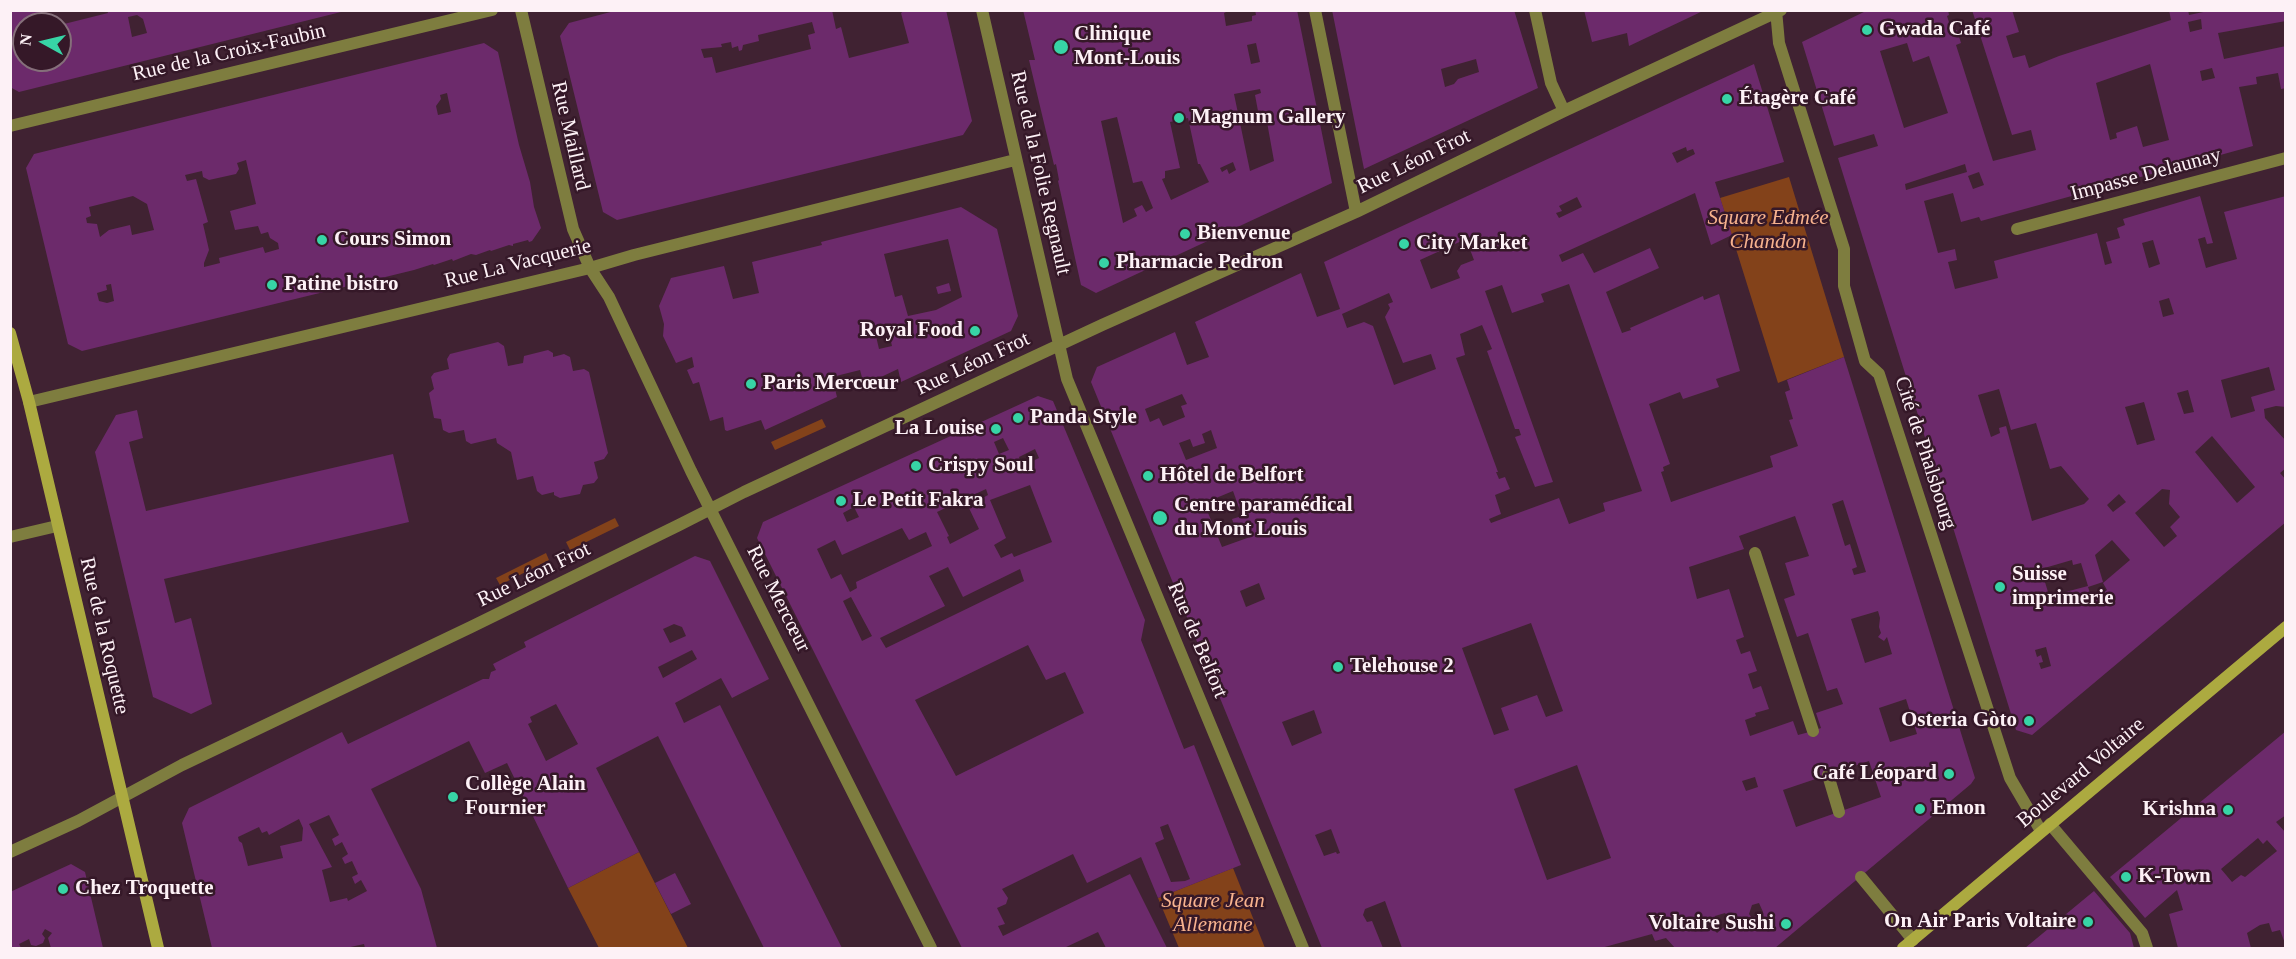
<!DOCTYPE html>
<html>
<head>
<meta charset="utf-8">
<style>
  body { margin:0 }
  #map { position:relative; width:2296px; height:959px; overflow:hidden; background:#402232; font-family:"Times New Roman",serif }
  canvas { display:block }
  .frame { position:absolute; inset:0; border:12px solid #fdf1f6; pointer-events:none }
  .north { position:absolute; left:12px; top:12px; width:60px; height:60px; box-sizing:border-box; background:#351828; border:2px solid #856f7a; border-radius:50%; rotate:278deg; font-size:16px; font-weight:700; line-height:24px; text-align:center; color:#fdf1f6 }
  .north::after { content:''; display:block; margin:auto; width:21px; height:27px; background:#37d4a6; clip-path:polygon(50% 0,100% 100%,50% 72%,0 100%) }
</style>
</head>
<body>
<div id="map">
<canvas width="2296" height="959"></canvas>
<div class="frame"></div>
<div class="north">N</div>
</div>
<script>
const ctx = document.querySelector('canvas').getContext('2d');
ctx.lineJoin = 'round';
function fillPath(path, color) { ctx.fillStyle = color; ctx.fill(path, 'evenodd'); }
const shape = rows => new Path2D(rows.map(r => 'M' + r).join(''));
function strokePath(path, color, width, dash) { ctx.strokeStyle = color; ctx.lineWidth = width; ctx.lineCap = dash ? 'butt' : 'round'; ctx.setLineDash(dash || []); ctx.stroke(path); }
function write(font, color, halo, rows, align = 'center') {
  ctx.font = font + ' "Times New Roman",serif'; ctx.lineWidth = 5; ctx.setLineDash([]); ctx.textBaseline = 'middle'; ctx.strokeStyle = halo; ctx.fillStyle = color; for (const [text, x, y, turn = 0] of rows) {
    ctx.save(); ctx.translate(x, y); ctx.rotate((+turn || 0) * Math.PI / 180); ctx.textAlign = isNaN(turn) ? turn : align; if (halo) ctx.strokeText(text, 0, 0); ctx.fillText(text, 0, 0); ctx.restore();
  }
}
const green = shape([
  [1789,177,1844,357,1778,383,1720,198],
  [822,419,826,427,775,450,771,442],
  [615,518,619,526,570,550,566,542],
  [546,553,549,560,500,585,496,578],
  [639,852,688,948,599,948,568,888],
  [1233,868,1265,948,1179,948,1158,898]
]);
const building = shape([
  [10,10,42,10,43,13,39,14,42,24,24,24,24,60,60,60,60,25,108,13,107,10,345,11,19,92,10,87],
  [137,15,143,19,147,33,132,37,128,17],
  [618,10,832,10,836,29,841,27,849,58,909,43,901,13,905,10,946,10,972,121,963,135,617,220,603,212,560,36,569,23],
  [812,22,815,33,808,35,811,49,716,73,712,57,704,58,701,49,722,47,721,44,731,42,732,48,738,46,739,51,742,50,743,45,759,41,758,35],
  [1023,10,1230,10,1224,13,1226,26,1252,21,1252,16,1256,15,1255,10,1297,10,1332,183,1096,293,1081,285,1058,181,1059,180,1056,164,1054,165,1029,60,1035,60],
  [1256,43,1260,62,1251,64,1247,45],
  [1260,89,1261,93,1255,95,1258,111,1265,111,1274,161,1250,171,1234,94],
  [1117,117,1133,183,1142,181,1153,208,1146,212,1142,205,1134,209,1137,216,1123,223,1101,121],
  [1188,118,1198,164,1200,164,1209,182,1171,200,1162,179,1165,178,1165,171,1180,168,1170,122],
  [1233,162,1236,170,1229,174,1227,169,1222,172,1220,168],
  [1332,10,1514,10,1538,88,1364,169],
  [1476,59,1479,72,1458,79,1454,84,1445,87,1441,69],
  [1584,10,1705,10,1629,46,1627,33,1592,42],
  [1868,10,1948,10,1949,15,1947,16,1952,32,1957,30,1961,43,1956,45,1993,161,2036,150,2031,130,2012,135,1972,10,2012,10,2019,32,2006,36,2013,58,2025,55,2029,68,2059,56,2171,20,2169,10,2188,10,2189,15,2213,10,2286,10,2286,21,2218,33,2224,59,2286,46,2286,88,2281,89,2278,73,2256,77,2257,84,2239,87,2253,146,1981,221,1979,217,1961,222,1953,193,1924,201,1938,253,1955,249,1957,260,1948,262,1955,289,1998,278,1994,261,2097,233,2105,265,2112,263,2106,242,2120,238,2117,228,2125,225,2123,219,2200,196,2213,243,2207,244,2205,237,2198,239,2206,268,2219,264,2237,259,2224,212,2286,196,2286,407,2276,406,2264,409,2265,418,2286,441,2286,468,2280,473,2286,480,2286,522,2032,735,2016,730,1838,158,1878,146,1874,134,1834,146,1802,42],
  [2201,19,2202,29,2190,32,2188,22],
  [1907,43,1913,62,1929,56,1948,113,1904,128,1880,51],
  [2150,64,2169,140,2143,147,2137,126,2116,133,2117,138,2110,140,2096,83],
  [2212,68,2215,78,2202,81,2200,71],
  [1965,164,1967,172,1906,190,1905,184],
  [1979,172,1984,185,1973,189,1968,176],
  [2153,240,2160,264,2149,268,2142,243],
  [2169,298,2174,314,2163,317,2159,301],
  [2269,367,2275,390,2251,397,2255,411,2231,418,2221,380],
  [1999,389,2011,430,2036,423,2050,469,2061,466,2089,499,2084,504,2032,521,2006,426,1999,428,2000,433,1991,437,1978,395],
  [2188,390,2194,412,2184,414,2177,393],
  [2144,402,2155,440,2137,445,2125,407],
  [2212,436,2255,487,2237,503,2195,452],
  [2162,489,2170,490,2169,504,2180,517,2170,527,2177,536,2164,547,2135,513],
  [2119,494,2126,502,2113,512,2107,505],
  [2112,540,2130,560,2103,583,2107,590,2093,602,2088,587,2103,582,2095,555],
  [2072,560,2073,565,2081,563,2088,586,2054,595,2048,592,2041,569],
  [2046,647,2051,666,2041,669,2039,663,2043,662,2041,655,2037,657,2035,650],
  [484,43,498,52,519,145,530,182,534,207,541,228,532,241,529,242,528,240,513,244,513,246,509,245,491,251,490,250,476,255,471,254,453,261,452,259,434,265,433,264,414,270,82,351,68,344,26,168,34,154],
  [447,93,451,112,438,115,436,106,441,99,440,95],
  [246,160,256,204,230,211,235,230,258,226,261,234,268,232,270,238,278,243,279,249,265,253,263,247,219,258,220,263,204,267,204,263,209,250,203,224,208,222,196,179,187,181,185,175,202,171,203,177,209,180,236,174,239,169,237,163],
  [133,196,147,204,154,230,132,235,130,225,109,230,100,237,97,224,87,223,86,218,91,216,89,207],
  [111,284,114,301,107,303,99,301,97,293,107,290,106,285],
  [1754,64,1784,162,1715,182,1732,235,1711,245,1695,193,1559,255,1562,262,1583,253,1594,273,1650,248,1659,268,1606,292,1622,333,1631,330,1630,328,1703,296,1704,300,1719,294,1740,371,1716,379,1719,387,1683,399,1680,392,1649,404,1670,464,1663,467,1664,471,1661,472,1671,502,1773,467,1770,456,1798,446,1789,420,1793,419,1785,392,1790,390,1787,380,1844,357,1975,778,1971,784,1775,948,1675,948,1666,938,1655,941,1652,934,1601,948,1402,948,1385,901,1365,909,1363,915,1367,922,1372,921,1383,948,1322,948,1091,382,1097,367,1175,332,1187,365,1209,357,1195,322,1301,273,1317,317,1340,309,1324,262],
  [1686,147,1687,151,1693,149,1695,154,1677,163,1672,153],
  [1577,197,1582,207,1559,218,1556,213,1562,211,1559,206],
  [1466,239,1474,260,1461,265,1457,271,1460,278,1431,289,1420,260],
  [1569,284,1642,491,1603,503,1605,511,1569,524,1559,498,1491,523,1489,519,1501,514,1495,495,1510,489,1505,477,1499,479,1496,472,1498,472,1456,358,1465,355,1460,334,1482,325,1492,349,1487,351,1515,429,1519,429,1521,435,1515,437,1535,487,1553,482,1485,291,1502,285,1512,313,1544,302,1541,294],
  [1389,293,1393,302,1388,304,1390,308,1385,317,1403,363,1431,354,1436,369,1394,385,1373,326,1364,322,1347,328,1342,314],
  [1182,394,1187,404,1181,406,1185,417,1163,426,1159,418,1150,422,1145,409],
  [1211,430,1217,448,1186,460,1179,443,1190,439,1193,447,1205,443,1202,434],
  [1233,491,1242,516,1232,519,1237,534,1248,530,1250,537,1222,547,1204,503],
  [1843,500,1866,572,1854,575,1852,569,1857,567,1850,544,1845,546,1832,504],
  [1795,516,1809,556,1785,563,1795,595,1784,599,1797,637,1808,633,1827,691,1837,688,1843,704,1816,713,1821,728,1813,731,1798,735,1793,721,1750,736,1745,720,1756,716,1755,713,1769,709,1761,686,1753,689,1748,674,1757,671,1750,651,1741,654,1736,640,1744,637,1729,589,1697,599,1689,567,1744,549,1739,536],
  [1259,583,1265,599,1246,607,1240,591],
  [1878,611,1880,618,1879,627,1881,633,1878,637,1884,641,1887,637,1892,654,1865,663,1851,619],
  [1531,623,1563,711,1546,717,1537,695,1501,708,1509,730,1494,735,1462,648],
  [1906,699,1917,734,1890,742,1879,708],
  [1314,710,1322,733,1292,746,1282,722],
  [1869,761,1881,797,1796,827,1783,790],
  [1577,765,1611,858,1547,880,1514,789],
  [1755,777,1758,787,1746,791,1742,781],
  [1331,829,1340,853,1337,854,1336,852,1324,856,1315,835],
  [1759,903,1763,912,1752,918,1749,914,1752,905],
  [1725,913,1731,921,1717,933,1709,924,1716,919,1715,916],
  [961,207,997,229,1018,316,1011,331,901,382,898,369,864,385,860,370,832,377,837,397,765,430,761,420,727,431,725,430,723,417,710,421,699,382,693,384,687,370,694,367,692,357,676,363,663,336,664,324,659,306,671,278,724,266,733,299,759,293,752,262,822,245,821,242],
  [948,239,962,297,936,310,908,316,902,295,895,297,884,254],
  [888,329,892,346,879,349,875,332],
  [949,283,951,291,938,294,936,287],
  [498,342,504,346,508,366,523,363,524,356,548,350,553,353,553,357,564,354,570,357,573,371,584,369,589,372,608,453,604,459,594,462,598,478,594,483,583,485,580,494,560,498,554,495,554,492,542,495,537,491,533,476,517,480,511,452,497,443,496,438,471,444,466,441,464,430,449,433,443,430,441,419,434,418,429,393,434,389,431,377,434,373,449,369,447,359,450,354],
  [1038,396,1053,401,1145,620,1141,640,1184,749,1194,745,1241,865,1158,898,1141,857,1087,883,1073,854,1002,889,1008,898,1006,904,997,908,1005,924,998,926,1003,936,1130,874,1167,948,1106,948,1098,932,1064,948,962,948,757,538,763,522],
  [1003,438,1009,450,999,454,994,442],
  [1035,449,1039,458,1022,466,1019,457],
  [958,459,963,469,953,474,948,464],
  [1030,485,1052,542,1014,557,1012,553,1001,558,994,545,1006,538,990,500],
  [986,489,988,495,968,506,979,529,950,544,947,537,949,536,937,512],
  [854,507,859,517,847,522,843,513],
  [902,528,909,540,926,532,932,546,856,582,857,588,850,592,841,574,831,579,817,549,835,540,842,555],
  [948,567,963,597,1020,569,1024,581,886,648,880,638,945,606,929,576],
  [851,597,872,636,862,641,843,601],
  [1028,645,1046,680,1065,672,1084,713,956,776,915,700],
  [1168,824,1190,879,1185,881,1171,882,1155,843,1164,839,1160,827],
  [137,410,143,438,129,442,146,511,393,454,409,522,164,579,175,623,191,618,212,704,191,714,153,697,95,452,116,415],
  [695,556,710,561,769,679,732,698,721,678,675,703,684,723,720,705,842,948,764,948,658,736,596,768,639,852,568,888,507,763,485,773,469,741,371,789,421,889,437,948,365,948,364,944,346,948,212,948,182,823,189,808,342,732,348,744,483,679,489,679,491,672,496,670,493,664,526,647,524,642],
  [674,624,682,627,686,636,670,643,663,629],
  [692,650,697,659,663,678,658,667],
  [556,704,578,744,546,761,528,724,532,722,530,717],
  [329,815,339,835,332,839,335,846,342,842,348,854,342,858,345,864,352,861,358,874,352,877,355,884,361,880,367,891,348,901,347,898,330,902,322,870,332,867,309,824],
  [299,819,303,828,302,841,280,846,283,858,248,866,242,843,239,841,238,837,259,827,262,833,267,831,269,835],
  [2286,731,2286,815,2276,822,2286,833,2286,946,2280,930,2272,932,2269,923,2260,925,2247,933,2251,948,2178,948,2169,914,2183,910,2177,890,2145,918,2110,877],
  [2258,838,2263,844,2267,840,2277,851,2245,877,2241,875,2232,882,2221,869],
  [71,864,85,872,103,948,51,948,48,938,52,933,45,929,42,934,45,938,43,943,36,946,31,945,29,939,19,944,21,948,10,948,10,892],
  [675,873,691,904,671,914,655,883],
  [2094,891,2130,933,2134,948,2025,948]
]);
const lane = shape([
  [1755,553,1813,731],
  [1828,775,1839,812],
  [1861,877,1913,940]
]);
const street = shape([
  [521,10,573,229,590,268,609,297,691,471,931,948],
  [982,10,1067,379,1303,948],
  [1315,10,1356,212],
  [1535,10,1551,83,1564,111],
  [1776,10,1779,43,1844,249,1844,286,1865,361,1879,374,2010,778,2041,831],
  [10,126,492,10],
  [2017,229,2286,158],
  [29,402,590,268,634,255,1015,160],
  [10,537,57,526],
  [2050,824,2142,933,2147,948],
  [10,852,78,821,182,765,471,627,679,525,744,492,1102,325,1356,212,1564,111,1781,10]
]);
const secondary = shape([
  [10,333,29,402,158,948],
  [1903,948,2286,627]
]);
const markers = [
  [1867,30,6,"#37d4a6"],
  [1061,47,8,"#37d4a6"],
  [1727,99,6,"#37d4a6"],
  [1179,118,6,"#37d4a6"],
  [1185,234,6,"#37d4a6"],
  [322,240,6,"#37d4a6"],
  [1404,244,6,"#37d4a6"],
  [1104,263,6,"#37d4a6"],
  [272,285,6,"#37d4a6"],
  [975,331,6,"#37d4a6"],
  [751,384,6,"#37d4a6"],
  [1018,418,6,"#37d4a6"],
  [996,429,6,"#37d4a6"],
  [916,466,6,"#37d4a6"],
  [1148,476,6,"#37d4a6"],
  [841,501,6,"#37d4a6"],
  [1160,518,8,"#37d4a6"],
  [2000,587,6,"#37d4a6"],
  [1338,667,6,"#37d4a6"],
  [2029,721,6,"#37d4a6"],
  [1949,774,6,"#37d4a6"],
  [453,797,6,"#37d4a6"],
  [1920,809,6,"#37d4a6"],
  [2228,810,6,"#37d4a6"],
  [2126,877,6,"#37d4a6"],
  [63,889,6,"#37d4a6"],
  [2088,922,6,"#37d4a6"],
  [1786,924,6,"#37d4a6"]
];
const poiNames = [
  ["Gwada Café",1879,30],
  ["Clinique",1074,35],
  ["Mont-Louis",1074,59],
  ["Étagère Café",1739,99],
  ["Magnum Gallery",1191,118],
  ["Bienvenue",1197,234],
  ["Cours Simon",334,240],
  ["City Market",1416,244],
  ["Pharmacie Pedron",1116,263],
  ["Patine bistro",284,285],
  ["Royal Food",963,331,"right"],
  ["Paris Mercœur",763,384],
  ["Panda Style",1030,418],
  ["La Louise",984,429,"right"],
  ["Crispy Soul",928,466],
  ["Hôtel de Belfort",1160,476],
  ["Le Petit Fakra",853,501],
  ["Centre paramédical",1174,506],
  ["du Mont Louis",1174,530],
  ["Suisse",2012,575],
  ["imprimerie",2012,599],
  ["Telehouse 2",1350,667],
  ["Osteria Gòto",2017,721,"right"],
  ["Café Léopard",1937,774,"right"],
  ["Collège Alain",465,785],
  ["Fournier",465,809],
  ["Emon",1932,809],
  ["Krishna",2216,810,"right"],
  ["K-Town",2138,877],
  ["Chez Troquette",75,889],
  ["On Air Paris Voltaire",2076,922,"right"],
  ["Voltaire Sushi",1774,924,"right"]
];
const streetNames = [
  ["Rue de la Croix-Faubin",229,53,-13],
  ["Rue Maillard",570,136,77],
  ["Rue Léon Frot",1414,162,-26],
  ["Rue de la Folie Regnault",1040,173,77],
  ["Impasse Delaunay",2146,175,-15],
  ["Rue La Vacquerie",518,264,-14],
  ["Rue Léon Frot",973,364,-25],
  ["Cité de Phalsbourg",1925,453,72],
  ["Rue Léon Frot",534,575,-26],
  ["Rue Mercœur",778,599,63],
  ["Rue de la Roquette",104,636,77],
  ["Rue de Belfort",1197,640,67],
  ["Boulevard Voltaire",2081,773,-40]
];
const parkNames = [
  ["Square Edmée",1768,218],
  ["Chandon",1768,242],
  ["Square Jean",1213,901],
  ["Allemane",1213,925]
];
fillPath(green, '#83421a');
fillPath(building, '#6c2a6b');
strokePath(lane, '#7e7d3f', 12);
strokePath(street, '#7e7d3f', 12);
strokePath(secondary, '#acaa40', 12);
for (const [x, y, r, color] of markers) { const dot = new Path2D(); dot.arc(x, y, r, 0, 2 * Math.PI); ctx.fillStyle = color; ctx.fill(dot); strokePath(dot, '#351828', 2); }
write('bold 21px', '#fdf1f6', '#351828', poiNames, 'left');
write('21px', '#fdf1f6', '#351828', streetNames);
write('italic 21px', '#f7b28e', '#351828', parkNames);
</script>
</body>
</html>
